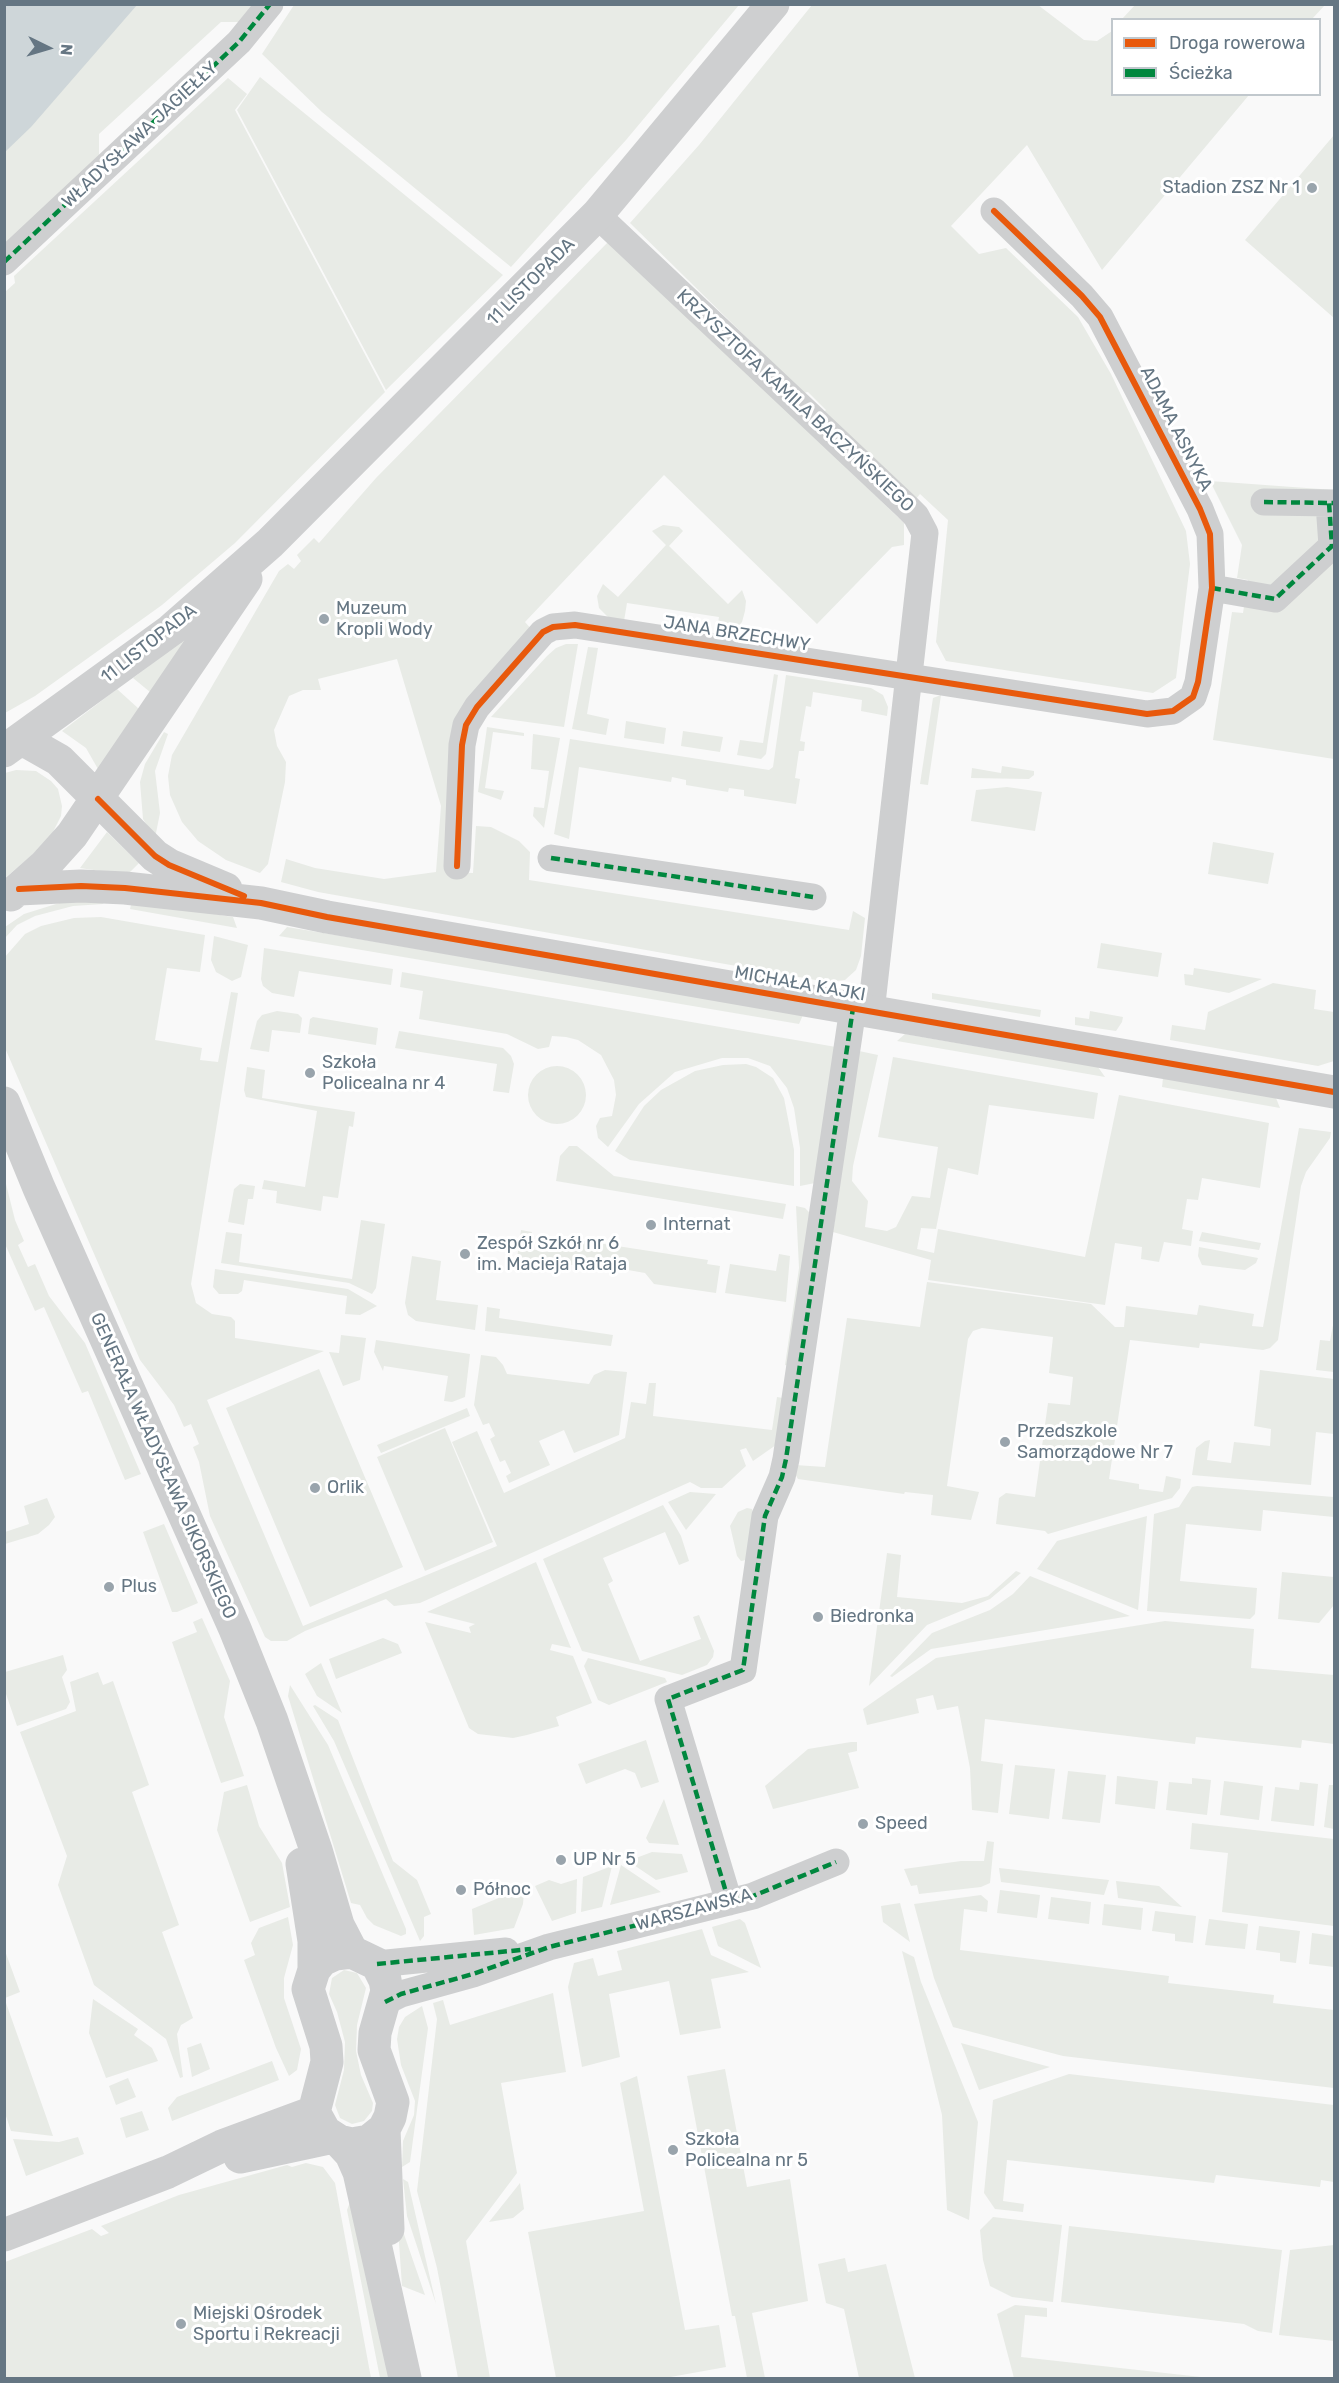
<!DOCTYPE html>
<html>
<head>
<meta charset="utf-8">
<style>
  body { margin:0 }
  #map { position:relative; width:1339px; height:2383px; overflow:hidden; background:#f9f9f9; font-family:Rubik,sans-serif }
  canvas { display:block }
  .frame { position:absolute; inset:0; border:6px solid #657683; pointer-events:none }
  .legend { position:absolute; left:1111px; top:18px; width:210px; height:78px; box-sizing:border-box; background:#fff; border:2px solid #c1c8cd; margin:0; padding:8px 10px; list-style:none; font-size:18px; color:#657683 }
  .legend li { display:flex; align-items:center; gap:12px; height:30px }
  .legend b { width:30px; border:2px solid #c1c8cd }
  .north { position:absolute; left:18px; top:18px; width:60px; height:60px; -webkit-text-stroke:4px #fff; paint-order:stroke; rotate:95deg; font-size:16px; font-weight:700; line-height:24px; text-align:center; color:#657683 }
  .north::after { content:''; display:block; margin:auto; width:21px; height:27px; background:#657683; clip-path:polygon(50% 0,100% 100%,50% 72%,0 100%) }
</style>
</head>
<body>
<div id="map">
<canvas width="1339" height="2383"></canvas>
<div class="frame"></div>
<ul class="legend">
<li><b style="height:8px;background:#e8590c"></b>Droga rowerowa</li>
<li><b style="height:8px;background:#00873e"></b>Ścieżka</li>
</ul>
<div class="north">N</div>
</div>
<script>
const ctx = document.querySelector('canvas').getContext('2d');
ctx.lineJoin = 'round';
function fillPath(path, color) { ctx.fillStyle = color; ctx.fill(path, 'evenodd'); }
const shape = rows => new Path2D(rows.map(r => 'M' + r).join(''));
function strokePath(path, color, width, dash) { ctx.strokeStyle = color; ctx.lineWidth = width; ctx.lineCap = dash ? 'butt' : 'round'; ctx.setLineDash(dash || []); ctx.stroke(path); }
function write(font, color, halo, rows, align = 'center') {
  ctx.font = font + ' Rubik,sans-serif'; ctx.lineWidth = 6; ctx.setLineDash([]); ctx.textBaseline = 'middle'; ctx.strokeStyle = halo; ctx.fillStyle = color; for (const [text, x, y, turn = 0] of rows) {
    ctx.save(); ctx.translate(x, y); ctx.rotate((+turn || 0) * Math.PI / 180); ctx.textAlign = isNaN(turn) ? turn : align; if (halo) ctx.strokeText(text, 0, 0); ctx.fillText(text, 0, 0); ctx.restore();
  }
}
const green = shape([
  [116,5,257,5,243,22,221,22,99,134,99,160,5,247,5,93],
  [294,5,294,4,739,5,626,140,511,267,322,112,262,54],
  [812,5,1038,5,1084,40,1097,41,1112,31,1112,94,1249,95,1102,270,1027,145,951,226,979,254,1006,248,1078,317,1111,374,1186,531,1190,564,1176,678,1153,693,946,661,936,642,948,520,920,494,916,499,823,413,826,410,808,392,803,393,630,223,699,145],
  [1135,5,1135,4,1325,5,1312,19,1122,19],
  [260,77,503,275,386,390,237,110],
  [228,78,247,94,235,110,385,392,235,543,162,605,35,696,5,713,5,292,15,283,14,276],
  [1334,135,1334,318,1245,240],
  [610,240,904,523,904,545,892,547,817,624,664,475,525,622,532,630,468,700,447,872,473,873,476,826,491,827,519,841,530,852,529,880,849,930,853,911,865,918,861,956,856,970,845,980,827,982,318,892,281,882,286,859,315,868,384,879,436,872,441,806,397,659,318,679,321,690,303,690,289,696,274,730,277,746,286,762,285,782,268,864,260,873,226,860,198,841,182,822,170,795,168,776,172,755,279,571,288,564,294,569,301,561,297,555,314,538,319,543,376,478],
  [1210,481,1334,490,1334,759,1213,740,1232,612,1243,613,1248,580,1237,578,1242,545],
  [663,525,679,527,683,531,669,546,728,604,742,590,746,601,745,611,742,622,733,632,716,635,719,617,627,603,624,621,608,617,599,608,597,596,603,584,618,597,666,545,652,531],
  [195,631,150,692,133,678],
  [566,644,578,644,564,727,491,717,547,656,556,648],
  [588,647,598,648,587,714,609,719,606,735,572,729],
  [774,674,778,675,766,754,761,759,737,755,740,740,763,743],
  [786,675,871,688,883,695,888,707,887,716,861,711,862,700,813,692,811,707,806,706,800,741,805,742,804,751,799,751,795,778,800,779,796,804,744,796,744,790,729,788,728,792,686,785,686,780,672,777,671,782,579,767,569,839,554,834,570,739,769,770,773,767],
  [117,689,139,709,98,769,86,748,62,731],
  [941,695,928,785,920,784,933,698],
  [626,721,666,728,664,744,624,738],
  [487,727,524,733,524,736,493,732,485,788,504,791,501,800,478,792],
  [683,731,723,737,720,752,681,746],
  [164,732,168,734,155,771,160,813,155,838,143,819,140,782,145,764],
  [533,734,560,738,544,828,533,816,534,807,544,808,549,771,531,769],
  [1002,766,1034,771,1034,775,1029,779,971,778,972,768,1001,773],
  [16,770,36,771,51,781,58,789,62,806,61,816,52,834,31,856,5,878,5,773],
  [1007,787,1042,792,1035,831,971,821,976,790],
  [107,832,139,863,127,875,80,868],
  [1213,842,1274,853,1268,884,1208,874],
  [106,898,103,904,73,906,35,916,17,925,5,938,5,927,24,914,72,899],
  [132,901,233,917,237,928,130,909],
  [101,917,205,935,200,972,167,968,155,1040,202,1048,200,1060,218,1062,231,992,238,993,191,1284,196,1303,212,1314,231,1317,235,1321,235,1338,324,1351,207,1400,303,1626,497,1546,452,1442,477,1431,504,1493,625,1438,631,1402,646,1404,649,1383,656,1383,653,1416,772,1430,777,1397,783,1398,776,1445,753,1461,746,1448,740,1450,746,1466,722,1488,701,1488,690,1482,420,1603,394,1606,386,1599,305,1631,287,1641,271,1641,265,1637,210,1516,199,1462,193,1447,199,1444,191,1424,184,1427,174,1405,140,1360,5,1048,4,958,25,934,41,926,74,918],
  [287,927,330,934,803,1015,799,1024,279,936],
  [214,936,248,945,241,977,232,981,216,972,211,960],
  [1101,943,1162,953,1158,977,1097,968],
  [264,948,393,969,391,985,299,971,294,997,272,993,263,986,261,979],
  [1194,968,1262,979,1229,993,1185,985,1184,974,1193,975],
  [402,972,836,1047,815,1183,800,1186,800,1148,794,1108,787,1088,770,1066,748,1058,722,1058,675,1072,639,1104,608,1147,598,1138,596,1126,600,1118,612,1116,616,1095,614,1080,601,1055,578,1040,566,1037,552,1036,549,1047,538,1049,507,1034,419,1019,423,991,400,987],
  [1273,983,1316,990,1314,1009,1334,1012,1334,1061,1318,1066,1170,1040,1172,1025,1205,1030,1208,1012],
  [932,993,1041,1010,1040,1017,932,999],
  [277,1011,298,1014,302,1018,300,1033,272,1030,269,1052,250,1049,257,1021,262,1015],
  [1090,1011,1123,1017,1122,1022,1116,1031,1075,1025,1075,1017,1089,1019],
  [313,1017,378,1028,376,1045,308,1034,310,1019],
  [399,1031,503,1048,511,1056,514,1064,509,1093,493,1091,497,1064,395,1048],
  [905,1034,1098,1067,1105,1077,897,1041],
  [859,1051,878,1055,853,1166,852,1181,868,1201,865,1227,887,1231,896,1227,912,1196,930,1198,938,1147,878,1137,893,1057,1098,1093,1094,1119,989,1105,978,1175,948,1168,936,1229,921,1228,917,1249,934,1253,938,1229,1085,1257,1119,1095,1269,1123,1260,1188,1202,1178,1198,1200,1187,1199,1182,1229,1193,1231,1191,1246,1164,1242,1159,1262,1141,1259,1142,1247,1115,1243,1105,1305,928,1280,931,1260,833,1232],
  [746,1064,756,1067,773,1078,784,1098,794,1150,794,1186,630,1160,615,1151,644,1106,661,1090,695,1071,723,1065],
  '528 1095a29 29 0 1 1 58 0a29 29 0 1 1-58 0Z',
  [247,1067,265,1070,262,1098,355,1112,353,1127,349,1126,338,1198,323,1196,321,1211,276,1203,277,1191,262,1189,264,1180,305,1187,317,1111,246,1097,244,1090],
  [1163,1078,1276,1098,1280,1108,1162,1087],
  [1299,1128,1331,1132,1330,1138,1306,1172,1301,1186,1278,1340,1270,1348,1263,1350,1200,1343,1199,1348,1130,1340,1109,1479,1139,1484,1139,1489,1163,1492,1166,1476,1181,1479,1180,1488,1172,1498,1048,1534,1045,1531,996,1524,999,1498,1006,1493,1035,1497,1048,1403,1070,1405,1073,1377,1049,1373,1053,1337,982,1328,973,1331,968,1339,947,1486,979,1492,971,1520,931,1515,933,1495,905,1492,904,1494,798,1479,794,1472,795,1465,825,1467,847,1318,920,1327,927,1282,1091,1304,1115,1327,1124,1327,1126,1306,1197,1315,1199,1305,1254,1314,1252,1326,1263,1327],
  [569,1146,577,1146,614,1176,786,1204,783,1219,556,1181,560,1156],
  [4,1176,15,1220,24,1241,18,1245,28,1267,35,1264,49,1296,85,1343,141,1474,125,1480,88,1391,82,1393,44,1307,35,1311,5,1244],
  [240,1184,255,1186,253,1199,248,1199,244,1225,228,1222,234,1189],
  [796,1206,805,1208,810,1213,790,1366,785,1365,799,1268],
  [361,1220,385,1224,376,1288,372,1294,349,1283,221,1263,226,1232,242,1234,239,1262,352,1279],
  [521,1230,532,1232,529,1249,550,1252,552,1236,708,1260,707,1264,720,1266,716,1293,654,1284,645,1273,594,1264,592,1268,558,1263,556,1273,516,1266],
  [1202,1232,1261,1243,1259,1250,1199,1241],
  [1199,1247,1258,1258,1256,1263,1245,1270,1202,1265,1198,1256],
  [779,1254,790,1256,786,1302,725,1293,730,1264,776,1271],
  [412,1256,441,1261,436,1300,478,1305,475,1330,416,1321,408,1315,405,1303],
  [215,1269,348,1289,377,1306,360,1315,345,1314,347,1296,244,1280,242,1291,238,1294,219,1294,213,1287],
  [487,1307,500,1309,499,1318,613,1335,611,1346,485,1331],
  [1334,1320,1334,1372,1316,1370,1320,1340,1330,1341],
  [341,1335,366,1338,360,1380,343,1386,329,1352,339,1353],
  [376,1340,470,1354,465,1397,452,1402,444,1401,448,1376,384,1366,383,1371,374,1352],
  [481,1355,496,1357,503,1365,507,1374,589,1384,594,1375,605,1370,627,1372,619,1435,574,1453,564,1430,539,1441,550,1465,509,1483,506,1476,511,1473,505,1460,500,1462,490,1439,495,1436,489,1423,483,1425,474,1405],
  [319,1369,403,1567,310,1607,226,1408],
  [1260,1370,1334,1379,1334,1434,1316,1432,1311,1485,1192,1475,1196,1448,1205,1441,1210,1440,1207,1460,1231,1463,1234,1442,1270,1446,1271,1429,1254,1426],
  [467,1408,470,1416,381,1453,377,1445],
  [445,1428,493,1542,425,1571,377,1457],
  [1197,1486,1334,1497,1334,1517,1263,1510,1261,1531,1186,1524,1180,1581,1257,1588,1255,1614,1250,1619,1147,1611,1154,1514,1179,1507,1192,1487],
  [690,1492,716,1494,686,1530,668,1502],
  [47,1498,55,1517,49,1525,38,1534,5,1544,5,1532,29,1524,24,1506],
  [663,1505,681,1536,689,1561,679,1565,665,1532,603,1558,613,1581,608,1584,640,1661,701,1639,693,1617,699,1615,714,1651,713,1657,707,1665,682,1675,582,1651,543,1559],
  [747,1508,752,1509,754,1515,746,1560,741,1561,737,1556,730,1526,738,1512],
  [1147,1516,1138,1610,1037,1569,1057,1541],
  [164,1524,198,1603,177,1612,172,1612,143,1532],
  [887,1553,901,1555,897,1597,962,1603,988,1596,1016,1571,1021,1573,990,1599,927,1625,869,1686],
  [536,1562,571,1648,552,1644,550,1650,573,1656,592,1703,556,1717,559,1726,527,1735,513,1738,478,1734,469,1728,425,1622,471,1633,469,1627,475,1624,427,1612],
  [1282,1572,1334,1577,1334,1605,1319,1623,1278,1619],
  [1030,1576,1130,1616,931,1649,892,1677,890,1676,932,1633,990,1610,1013,1594],
  [202,1618,230,1681,224,1717,244,1776,221,1783,172,1642,197,1632,193,1622],
  [1165,1621,1254,1629,1251,1668,1334,1675,1334,1744,1302,1740,1301,1748,1196,1737,1195,1744,985,1719,981,1761,1003,1764,998,1813,972,1810,970,1768,958,1706,937,1710,933,1695,916,1699,919,1713,867,1725,863,1709,936,1658],
  [383,1638,398,1644,402,1653,336,1679,329,1659],
  [63,1655,67,1670,62,1677,70,1702,66,1709,17,1726,5,1691,5,1672],
  [588,1658,665,1678,667,1682,609,1705,598,1700,584,1666],
  [321,1663,342,1713,317,1696,305,1674],
  [98,1672,103,1685,113,1681,149,1785,132,1792,179,1925,162,1932,193,2018,181,2025,177,2034,183,2077,180,2078,166,2039,94,1985,58,1885,67,1856,20,1732,76,1711,70,1682],
  [290,1685,328,1745,406,1929,406,1934,401,1936,374,1925,367,1918,360,1905,351,1903,288,1696],
  [315,1705,338,1720,393,1861,417,1880,431,1914,424,1917,424,1936,420,1941,334,1741,313,1706],
  [646,1740,659,1782,641,1788,635,1773,625,1769,586,1784,578,1764],
  [851,1742,857,1742,857,1751,848,1753,859,1788,773,1809,765,1786,808,1749],
  [1015,1765,1055,1769,1049,1819,1009,1814],
  [1068,1771,1106,1775,1100,1823,1062,1819],
  [1117,1776,1158,1781,1155,1809,1115,1804],
  [1192,1778,1211,1780,1207,1815,1166,1810,1169,1782,1192,1784],
  [1224,1781,1263,1786,1259,1820,1220,1815],
  [1300,1782,1318,1784,1314,1826,1271,1821,1275,1787,1299,1790],
  [247,1785,259,1826,282,1863,290,1907,250,1922,217,1830,224,1792],
  [1329,1785,1334,1785,1334,1829,1324,1827],
  [664,1799,679,1845,649,1843,646,1838],
  [1192,1823,1334,1839,1334,1926,1222,1912,1228,1853,1190,1849],
  [987,1841,994,1842,990,1883,981,1887,919,1894,917,1885,911,1886,904,1869,961,1861,984,1861],
  [652,1852,682,1854,688,1872,656,1880,628,1861],
  [621,1865,661,1892,610,1905],
  [612,1866,602,1907,581,1912,583,1877],
  [999,1868,1109,1880,1104,1895,1001,1882],
  [577,1879,576,1913,552,1921,535,1886,549,1880,561,1884],
  [1116,1881,1159,1886,1182,1907,1118,1898],
  [518,1890,524,1891,523,1904,514,1928,474,1935,472,1909],
  [1000,1890,1040,1895,1037,1918,997,1913],
  [981,1895,988,1901,987,1912,964,1909,960,1950,1169,1976,1168,1983,1274,1995,1273,2003,1334,2010,1334,2088,1063,2056,953,2027,934,1978,914,1904],
  [1051,1897,1091,1902,1089,1924,1048,1919],
  [900,1903,910,1942,883,1922,881,1906],
  [1104,1904,1143,1908,1141,1930,1102,1925],
  [1155,1911,1196,1916,1193,1943,1175,1941,1175,1934,1152,1931],
  [288,1917,293,1945,284,1978,284,1998,301,2049,297,2070,289,2076,276,2048,244,1960,255,1955,251,1943,259,1928],
  [740,1919,745,1923,761,1968,718,1946,712,1927],
  [1209,1919,1248,1924,1245,1949,1205,1945],
  [1259,1926,1300,1931,1296,1963,1280,1961,1280,1953,1256,1950],
  [702,1929,711,1955,749,1972,711,1979,721,2028,680,2035,669,1981,609,1994,620,2057,582,2067,568,1987,574,1963,593,1958,598,1976,622,1970,617,1951],
  [1312,1933,1334,1936,1334,1967,1309,1964],
  [4,1948,20,1992,5,1998,4,1998],
  [902,1951,914,1957,921,1982,978,2122,969,2220,947,2210,942,2115],
  [344,1970,357,1973,366,1988,357,2025,356,2051,361,2075,373,2103,372,2111,364,2121,352,2124,340,2118,335,2105,344,2070,345,2042,337,2012,329,1994,332,1978],
  [553,1993,566,2072,501,2083,517,2173,466,2241,490,2378,458,2378,437,2268,417,2191,437,2019,433,2003,443,2000,450,2025],
  [93,1999,138,2029,134,2035,152,2048,158,2061,106,2078,89,2033],
  [5,2000,53,2136,11,2131,5,2113],
  [422,2006,428,2028,410,2162,402,2167,403,2141,414,2115,415,2101,401,2065,397,2039,399,2027,405,2017],
  [201,2043,210,2069,192,2077,187,2048],
  [961,2043,1050,2067,979,2090],
  [272,2061,279,2080,172,2121,168,2108,177,2097],
  [725,2069,747,2187,790,2179,808,2301,752,2313,765,2378,747,2378,735,2316,732,2316,687,2076],
  [1069,2074,1334,2105,1334,2182,1321,2180,1320,2187,1216,2175,1214,2183,1007,2160,1003,2201,1024,2204,1023,2212,995,2209,984,2193,993,2100],
  [637,2076,685,2330,719,2325,726,2367,665,2378,556,2378,528,2232,644,2211,620,2083],
  [128,2078,136,2097,116,2105,109,2086],
  [142,2111,149,2130,126,2138,120,2118],
  [78,2137,84,2154,26,2176,13,2139,59,2142],
  [306,2163,323,2167,335,2183,371,2378,5,2378,5,2262,92,2229,101,2236,109,2233,101,2226,179,2195,287,2165,292,2167],
  [403,2179,408,2182,436,2304,407,2216],
  [520,2183,524,2209,513,2218,489,2222],
  [350,2202,391,2378,380,2378,347,2210],
  [397,2214,425,2295,402,2286],
  [993,2217,1062,2225,1053,2302,1012,2297,990,2286,983,2260,980,2230],
  [1069,2226,1282,2250,1272,2333,1258,2331,1244,2324,1061,2302],
  [1334,2245,1334,2341,1279,2335,1290,2250],
  [845,2258,848,2272,886,2264,915,2378,859,2378,844,2309,826,2303,818,2264],
  [1015,2305,1047,2308,1047,2317,1025,2315,1021,2357,1210,2378,1014,2378,997,2314]
]);
const water = shape([
  [5,4,137,5,31,127,5,152]
]);
const minor = shape([
  [597,215,907,507,916,516,925,533,871,1012],
  [4,262,239,42,270,4],
  [1264,502,1334,503],
  [1212,588,1275,599,1332,546,1329,503],
  [551,858,813,897],
  [457,866,462,745,466,725,477,707,543,632,553,627,575,625,1147,714,1173,711,1193,697,1198,682,1212,588,1210,534,1200,509,1100,317,1082,296,994,211],
  [729,1902,668,1699,743,1670,765,1516,782,1477,786,1459,853,1008],
  [377,1964,506,1951],
  [385,2002,401,1994,473,1974,549,1947,753,1896,836,1862]
]);
const tertiary = shape([
  [22,739,59,760,155,856,169,865,226,889],
  [4,751,171,630,270,543,597,215,773,4],
  [19,889,81,886,125,888,261,903,327,917,1334,1092],
  [11,895,45,865,72,835,246,579],
  [4,1103,39,1188,235,1629,272,1721,316,1850,338,1925,352,1952],
  [302,1864,314,1941,314,1970],
  [352,1952,377,1964,385,1980,387,1991,375,2033,374,2050,393,2102,390,2117,384,2129,369,2141,352,2144,339,2141,325,2132,314,2112,327,2062,326,2046,308,1989,314,1970,322,1960,335,1954,352,1952],
  [384,2129,388,2229],
  [339,2141,351,2154,359,2172,405,2378],
  [240,2157,333,2137],
  [4,2235,168,2172,222,2146,314,2112]
]);
const quiet = shape([
  [4,262,239,42,270,4],
  [1264,502,1334,503],
  [1212,588,1275,599,1332,546,1329,503],
  [551,858,813,897],
  [729,1902,668,1699,743,1670,765,1516,782,1477,786,1459,853,1008],
  [377,1964,531,1949],
  [385,2002,401,1994,473,1974,549,1947,753,1896,836,1862]
]);
const cycleway = shape([
  [98,799,155,856,169,865,244,896],
  [457,866,462,745,466,725,477,707,543,632,553,627,575,625,1147,714,1173,711,1193,697,1198,682,1212,588,1210,534,1200,509,1100,317,1082,296,994,211],
  [19,889,81,886,125,888,261,903,327,917,1334,1092]
]);
const markers = [
  [1312,188,6,"#99a4ac"],
  [324,619,6,"#99a4ac"],
  [310,1073,6,"#99a4ac"],
  [651,1225,6,"#99a4ac"],
  [465,1254,6,"#99a4ac"],
  [1005,1442,6,"#99a4ac"],
  [315,1488,6,"#99a4ac"],
  [109,1587,6,"#99a4ac"],
  [818,1617,6,"#99a4ac"],
  [863,1824,6,"#99a4ac"],
  [561,1860,6,"#99a4ac"],
  [461,1890,6,"#99a4ac"],
  [673,2150,6,"#99a4ac"],
  [181,2324,6,"#99a4ac"]
];
const streetNames = [
  ["WŁADYSŁAWA JAGIEŁŁY",140,135,-43],
  ["11 LISTOPADA",531,282,-45],
  ["KRZYSZTOFA KAMILA BACZYŃSKIEGO",795,401,43],
  ["ADAMA ASNYKA",1176,429,63],
  ["JANA BRZECHWY",737,634,9],
  ["11 LISTOPADA",149,644,-38],
  ["MICHAŁA KAJKI",800,984,10],
  ["GENERAŁA WŁADYSŁAWA SIKORSKIEGO",163,1466,66],
  ["WARSZAWSKA",694,1910,-15]
];
const poiNames = [
  ["Stadion ZSZ Nr 1",1300,188,"right"],
  ["Muzeum",336,609],
  ["Kropli Wody",336,630],
  ["Szkoła",322,1063],
  ["Policealna nr 4",322,1084],
  ["Internat",663,1225],
  ["Zespół Szkół nr 6",477,1244],
  ["im. Macieja Rataja",477,1265],
  ["Przedszkole",1017,1432],
  ["Samorządowe Nr 7",1017,1453],
  ["Orlik",327,1488],
  ["Plus",121,1587],
  ["Biedronka",830,1617],
  ["Speed",875,1824],
  ["UP Nr 5",573,1860],
  ["Północ",473,1890],
  ["Szkoła",685,2140],
  ["Policealna nr 5",685,2161],
  ["Miejski Ośrodek",193,2314],
  ["Sportu i Rekreacji",193,2335]
];
fillPath(green, '#e8ebe6');
fillPath(water, '#ced6d9');
strokePath(minor, '#cecfd0', 27);
strokePath(tertiary, '#cecfd0', 33);
strokePath(quiet, '#00873e', 4.5, [9, 4.5]);
strokePath(cycleway, '#e8590c', 6);
for (const [x, y, r, color] of markers) { const dot = new Path2D(); dot.arc(x, y, r, 0, 2 * Math.PI); ctx.fillStyle = color; ctx.fill(dot); strokePath(dot, '#fff', 2); }
write('18px', '#657683', '#fff', streetNames);
write('18px', '#657683', '#fff', poiNames, 'left');
</script>
</body>
</html>
